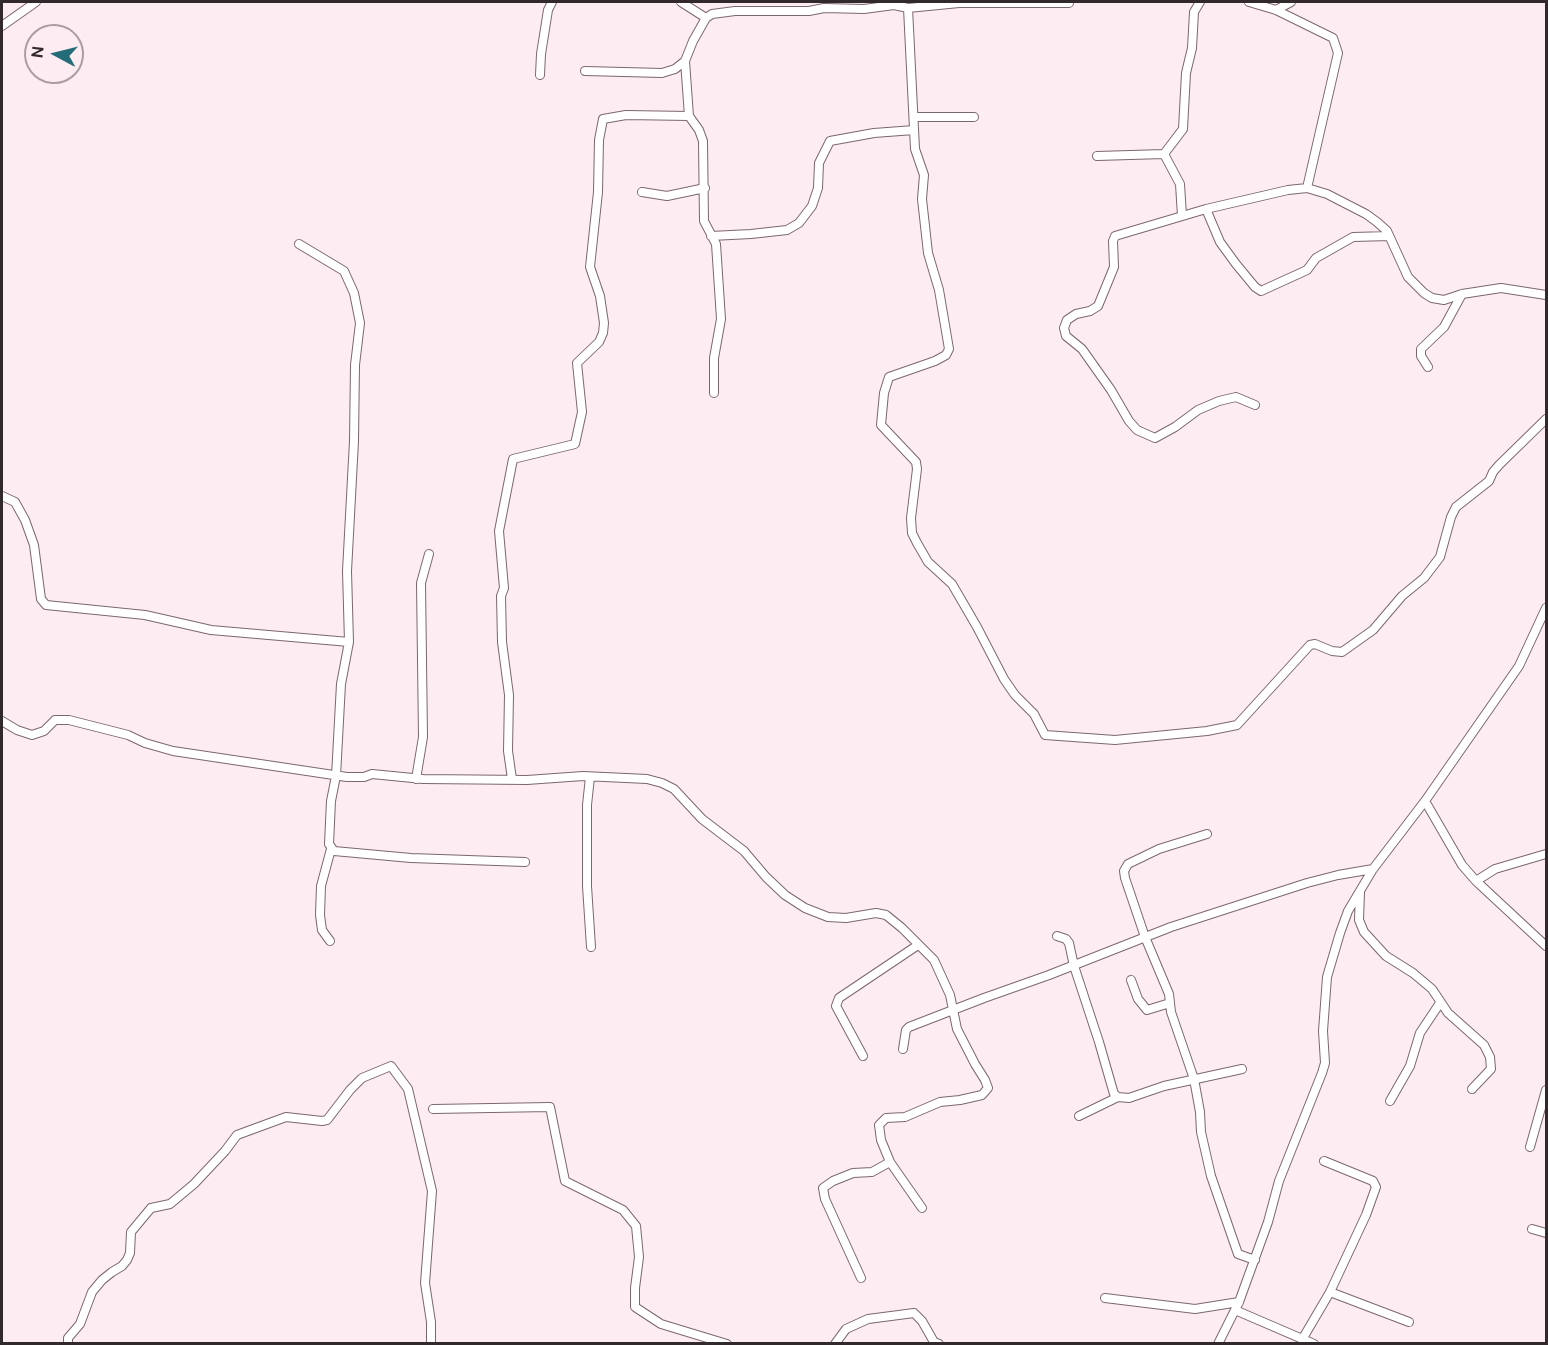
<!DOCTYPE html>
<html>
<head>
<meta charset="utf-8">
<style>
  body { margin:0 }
  #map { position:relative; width:1548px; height:1345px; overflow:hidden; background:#fdecf1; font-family:"DM Sans",sans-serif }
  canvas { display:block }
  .frame { position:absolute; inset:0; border:3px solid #31292c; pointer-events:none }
  .north { position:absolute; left:24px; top:24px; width:60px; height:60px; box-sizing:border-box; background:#fdecf1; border:2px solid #ab9ea2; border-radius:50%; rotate:277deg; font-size:16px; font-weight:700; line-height:24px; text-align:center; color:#31292c }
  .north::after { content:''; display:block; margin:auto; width:21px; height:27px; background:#246c78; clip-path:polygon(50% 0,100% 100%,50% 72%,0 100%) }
</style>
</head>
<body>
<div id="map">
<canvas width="1548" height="1345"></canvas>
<div class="frame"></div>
<div class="north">N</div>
</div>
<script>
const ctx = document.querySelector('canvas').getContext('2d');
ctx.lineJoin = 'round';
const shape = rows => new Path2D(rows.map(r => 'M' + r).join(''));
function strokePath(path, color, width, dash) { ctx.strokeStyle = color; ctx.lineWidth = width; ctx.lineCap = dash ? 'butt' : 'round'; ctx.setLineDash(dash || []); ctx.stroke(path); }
const minor = shape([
  [681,2,706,18],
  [894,2,894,5,908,8,959,3,1069,3],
  [1249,2,1276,10,1333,38,1338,53,1307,188],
  [908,8,915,149,924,175,922,199,928,253,939,290,949,349,946,355,935,361,889,377,884,393,881,425,916,462,917,469,911,518,912,533,917,543,928,562,952,584,977,627,1004,679,1015,695,1034,714,1045,735,1115,740,1207,731,1237,725,1310,645,1315,644,1332,651,1342,652,1373,630,1402,596,1424,578,1440,557,1451,517,1456,507,1489,481,1493,472,1499,465,1546,419],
  [1276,10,1291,2],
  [2,26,36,2],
  [685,61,689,116,699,130,703,141,704,221,716,244,721,319,714,358,714,393],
  [585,71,662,73,675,69,685,61,693,41,706,18,712,14,735,11,809,11,824,8,864,9,894,5],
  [540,75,541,54,548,10,552,2],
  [914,117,974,117],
  [1164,154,1183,129,1186,73,1192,48,1194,12,1200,2],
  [1097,156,1164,154,1180,184,1182,216],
  [642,192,667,196,705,188],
  [1206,209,1220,242,1236,264,1255,287,1261,291,1307,270,1316,258,1353,237,1389,236],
  [711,236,751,234,787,230,799,223,812,206,818,188,819,163,830,141,874,133,914,130],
  [299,244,344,271,354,293,360,323,355,365,354,441,347,571,349,642,341,684,336,776,331,801,329,844,334,851,411,858,525,862],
  [1428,367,1421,356,1421,349,1444,327,1462,294],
  [1255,405,1236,397,1219,401,1198,410,1175,427,1155,438,1137,430,1129,421,1111,390,1082,349,1066,336,1064,328,1067,320,1076,314,1090,311,1098,306,1114,267,1113,241,1115,236,1206,209,1288,190,1307,188,1327,194,1366,214,1377,222,1387,231,1408,277,1424,293,1432,298,1444,300,1462,294,1501,288,1546,295],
  [2,496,15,502,25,520,34,545,41,599,46,605,145,615,211,630,349,642],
  [2,721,17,730,32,735,44,731,55,720,69,720,128,735,145,743,173,751,347,777,364,777,372,774,423,779,527,780,583,776,647,779,662,783,674,789,702,819,744,851,766,877,785,895,805,908,828,917,846,918,876,913,886,915,902,928,934,960,950,995,957,1029,975,1064,985,1080,988,1088,982,1095,960,1100,940,1102,905,1117,886,1118,879,1125,881,1140,890,1162,922,1208],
  [590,777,587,805,587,886,591,947],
  [416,779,423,737,421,583,429,554],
  [512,779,508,751,509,695,502,642,501,596,504,588,499,531,513,459,575,444,582,412,577,363,599,342,603,333,604,323,600,296,590,267,598,192,599,140,603,119,626,115,689,116],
  [1425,801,1462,865,1476,881,1546,946],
  [1207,834,1159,849,1128,864,1124,871,1125,878,1145,937,1169,994,1171,1012,1194,1079,1200,1112,1201,1132,1211,1176,1238,1254,1255,1260],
  [1476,881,1495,869,1546,854],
  [1360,892,1359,920,1364,932,1386,956,1413,973,1432,989,1448,1013,1484,1045,1490,1057,1491,1069,1472,1089],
  [1057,936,1066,939,1069,943,1074,966,1099,1042,1114,1094,1118,1097,1129,1098,1164,1086,1242,1069],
  [330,941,322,930,320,915,321,886,331,849],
  [1131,980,1138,999,1147,1010,1170,1003],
  [903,1049,906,1030,909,1027,984,998,1049,975,1171,927,1307,883,1338,875,1373,869],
  [863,1056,836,1006,839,998,918,945],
  [1390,1101,1410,1066,1420,1033,1440,1003],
  [433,1109,550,1107,565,1181,623,1210,636,1226,639,1257,635,1288,635,1307,661,1324,727,1344],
  [1079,1116,1118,1097],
  [1530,1147,1546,1090],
  [1532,1229,1546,1233],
  [861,1278,825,1199,823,1188,833,1181,853,1173,872,1172,890,1162],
  [1330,1292,1409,1322],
  [1105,1298,1195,1309,1239,1302],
  [1235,1310,1314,1344],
  [1303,1338,1330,1292,1366,1215,1376,1187,1373,1181,1324,1161],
  [68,1344,68,1338,80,1324,92,1292,102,1280,112,1272,122,1266,127,1260,130,1253,131,1232,151,1208,170,1204,194,1184,225,1151,237,1135,286,1117,322,1121,327,1120,350,1090,362,1078,391,1066,408,1089,432,1191,425,1283,431,1322,431,1344],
  [835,1344,846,1329,868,1319,914,1313,922,1321,934,1342,939,1344],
  [1218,1344,1239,1302,1268,1222,1279,1181,1322,1073,1325,1063,1323,1031,1327,977,1340,933,1348,911,1373,869,1425,801,1519,666,1546,608]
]);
strokePath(minor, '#7b686e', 10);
strokePath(minor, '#fff', 8);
</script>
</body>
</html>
